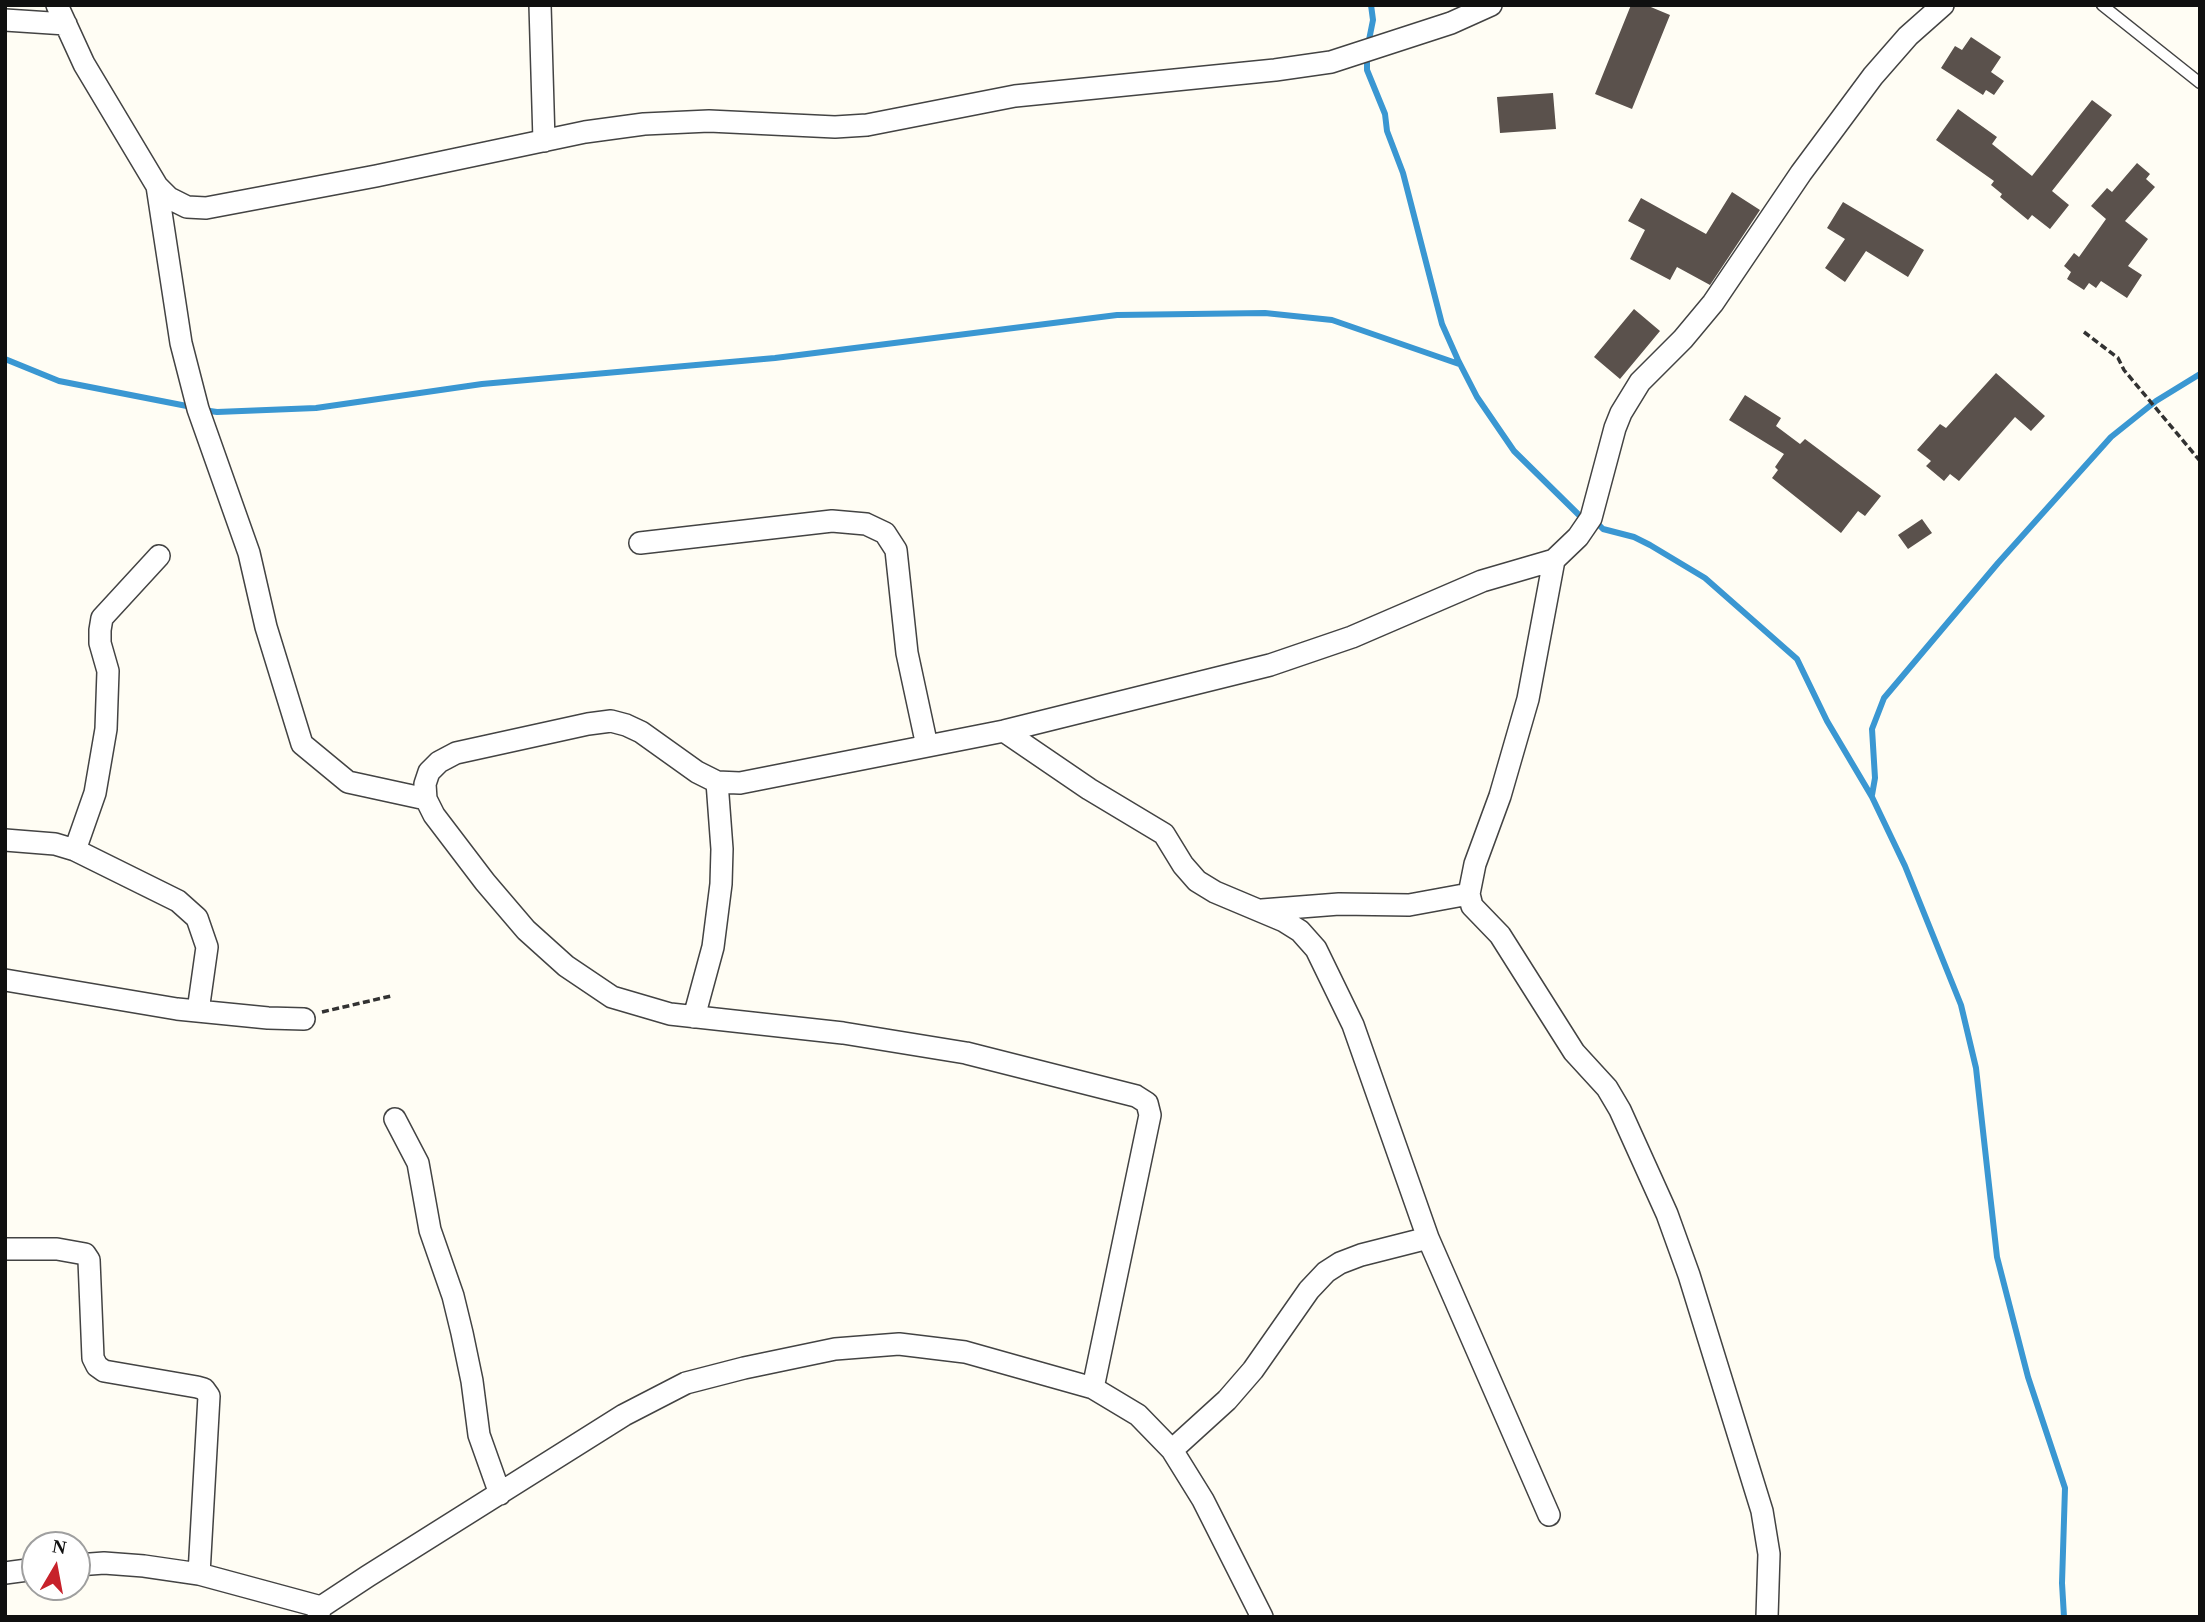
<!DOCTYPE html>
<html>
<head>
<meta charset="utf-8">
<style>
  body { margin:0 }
  #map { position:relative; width:2205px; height:1622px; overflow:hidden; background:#fffdf4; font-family:Georgia,serif }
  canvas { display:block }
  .frame { position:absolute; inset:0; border:7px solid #101010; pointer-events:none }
  .north { position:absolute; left:21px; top:1531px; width:70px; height:70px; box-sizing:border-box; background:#fff; border:2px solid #9f9f9f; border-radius:50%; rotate:10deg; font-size:19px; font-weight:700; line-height:28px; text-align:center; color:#101010 }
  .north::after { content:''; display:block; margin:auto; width:24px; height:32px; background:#c7222b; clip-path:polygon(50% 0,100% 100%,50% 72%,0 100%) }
</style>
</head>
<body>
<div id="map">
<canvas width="2205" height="1622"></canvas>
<div class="frame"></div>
<div class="north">N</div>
</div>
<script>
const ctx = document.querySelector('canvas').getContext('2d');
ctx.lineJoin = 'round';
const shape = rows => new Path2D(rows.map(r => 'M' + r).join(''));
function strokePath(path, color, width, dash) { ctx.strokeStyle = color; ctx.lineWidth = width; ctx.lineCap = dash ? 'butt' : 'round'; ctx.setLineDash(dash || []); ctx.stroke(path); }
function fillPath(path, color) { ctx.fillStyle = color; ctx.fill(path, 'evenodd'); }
const stream = shape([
  [1368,45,1373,20,1371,5],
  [1367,55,1367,70,1385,114,1387,131,1403,173,1442,324,1458,360,1477,397,1514,451,1580,516,1586,517],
  [5,359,59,381,192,407],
  [203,410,217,412,316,408,482,384,775,358,1117,315,1265,313,1332,320,1459,364],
  [1595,521,1603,529,1634,537,1650,545,1705,578,1797,659,1827,721,1872,797,1905,866,1961,1005,1976,1068,1997,1257,2028,1377,2065,1488,2062,1583,2064,1617],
  [1872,795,1875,778,1872,729,1884,698,1998,563,2111,437,2156,401,2200,374]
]);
const building = shape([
  [1631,5,1646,5,1670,15,1632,109,1595,94],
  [1971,37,2001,57,1991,72,2004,81,1994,95,1986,90,1983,95,1941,68,1955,46,1962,50],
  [1553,93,1556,129,1500,133,1497,97],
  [2092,100,2112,115,2052,191,2069,205,2050,229,2032,215,2028,220,2000,197,2002,194,1991,185,1994,181,1936,140,1958,109,1997,137,1992,144,2032,176],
  [2137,163,2150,174,2146,179,2155,187,2125,221,2148,239,2128,266,2142,275,2127,298,2101,281,2096,288,2089,283,2084,290,2067,279,2071,272,2064,266,2074,253,2079,257,2106,219,2091,206,2107,188,2112,192],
  [1732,192,1760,210,1710,285,1677,267,1670,280,1630,259,1645,230,1628,221,1641,198,1706,234],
  [1843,202,1924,250,1908,277,1866,251,1845,282,1825,268,1845,239,1827,228],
  [1634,309,1660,331,1620,379,1594,357],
  [1996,373,2045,416,2031,431,2015,417,1959,481,1950,474,1944,481,1926,466,1931,461,1917,450,1940,424,1946,428],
  [1745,395,1781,418,1776,426,1800,444,1805,439,1881,496,1865,516,1858,511,1841,533,1772,478,1778,470,1775,467,1784,454,1729,420],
  [1922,519,1932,533,1908,549,1898,535]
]);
const path = shape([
  [2084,332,2118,358,2124,370,2200,461],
  [322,1012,391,996]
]);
const lane = shape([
  [2102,5,2200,83]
]);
const street = shape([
  [57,5,84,64,157,186,169,198,187,207,206,208,376,176,585,132,644,124,709,121,835,127,867,125,1015,96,1275,70,1331,62,1451,23,1491,5],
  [540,5,544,141],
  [5,20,66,24],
  [157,186,181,343,198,409,249,553,266,627,302,744,348,782,426,799],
  [640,543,832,521,866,524,885,533,896,550,907,653,927,746],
  [1554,560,1528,699,1500,796,1475,864,1469,894,1472,906,1500,935,1574,1052,1607,1088,1620,1110,1667,1214,1689,1275,1762,1511,1769,1554,1767,1617],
  [1004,731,1089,789,1164,834,1183,865,1197,881,1215,892,1284,921,1300,931,1316,949,1353,1025,1428,1238,1549,1515],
  [5,840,55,844,75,850,178,901,197,918,207,947,198,1011],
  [75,850,95,793,106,729,108,671,100,643,100,630,102,618,159,556],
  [1262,910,1339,904,1409,905,1469,894],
  [5,980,177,1009,268,1018,304,1019],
  [694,1017,713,947,721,884,722,849,717,782],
  [395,1119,418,1163,430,1230,453,1296,462,1333,472,1381,479,1435,500,1494],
  [5,1249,57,1249,85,1254,89,1260,93,1358,97,1366,104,1371,197,1387,204,1389,209,1396,199,1574],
  [1093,1388,1150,1115,1147,1103,1136,1096,966,1053,843,1033,670,1014,612,997,566,966,526,930,485,882,434,815,426,799,425,784,429,772,439,762,456,753,588,724,611,721,626,725,641,732,697,772,717,782,740,783,1004,731,1270,665,1352,637,1482,581,1554,560,1578,537,1591,518,1615,428,1621,413,1640,382,1683,339,1713,303,1801,173,1873,76,1908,36,1943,5],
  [1172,1450,1227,1400,1253,1370,1309,1290,1326,1272,1340,1263,1361,1255,1428,1238],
  [77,1565,104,1563,144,1566,199,1574,321,1607],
  [5,1573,35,1569],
  [318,1617,321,1607,368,1576,624,1415,686,1383,744,1368,835,1349,899,1344,965,1352,1093,1388,1138,1415,1172,1450,1203,1500,1262,1617]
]);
strokePath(stream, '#3a97d2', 6);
fillPath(building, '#5a514c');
strokePath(lane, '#434343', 13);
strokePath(street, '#434343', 24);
strokePath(path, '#323232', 3.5, [7, 3.5]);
strokePath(lane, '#fff', 10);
strokePath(street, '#fff', 21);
</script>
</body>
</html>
